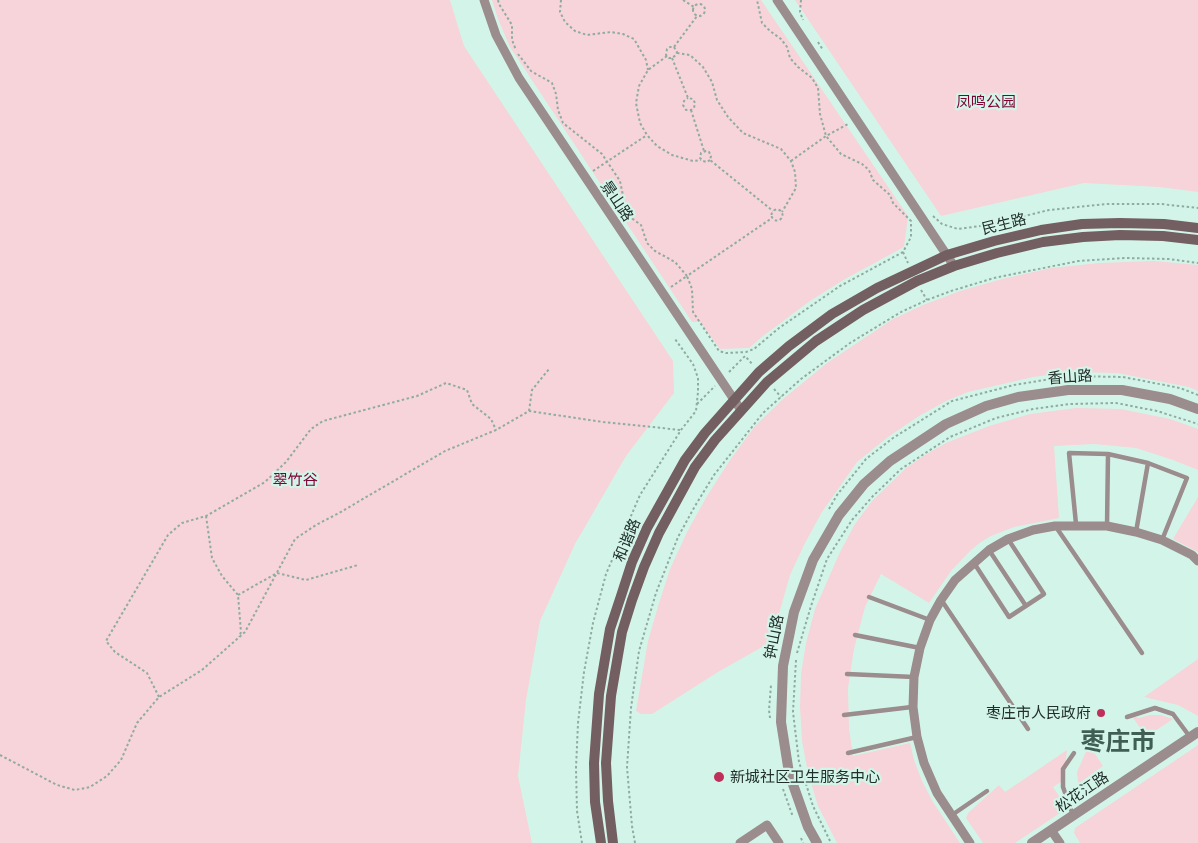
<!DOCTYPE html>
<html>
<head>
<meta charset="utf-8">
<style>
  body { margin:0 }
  canvas { display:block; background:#d3f5e9 }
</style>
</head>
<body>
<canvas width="1198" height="843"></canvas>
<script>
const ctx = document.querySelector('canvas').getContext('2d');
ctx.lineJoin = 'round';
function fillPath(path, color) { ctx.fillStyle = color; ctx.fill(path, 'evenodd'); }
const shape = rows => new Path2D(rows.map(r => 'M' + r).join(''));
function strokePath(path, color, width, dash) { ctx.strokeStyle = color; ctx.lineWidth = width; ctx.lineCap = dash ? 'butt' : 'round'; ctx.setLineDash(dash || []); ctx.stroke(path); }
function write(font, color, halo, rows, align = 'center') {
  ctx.font = font + ' Commissioner,"Noto Sans SC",sans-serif'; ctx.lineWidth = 4.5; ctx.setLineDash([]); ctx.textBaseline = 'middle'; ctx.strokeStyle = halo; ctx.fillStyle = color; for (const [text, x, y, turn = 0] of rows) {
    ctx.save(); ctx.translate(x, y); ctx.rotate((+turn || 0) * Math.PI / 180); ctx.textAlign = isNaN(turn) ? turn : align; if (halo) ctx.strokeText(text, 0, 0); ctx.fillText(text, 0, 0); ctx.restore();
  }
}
const green = shape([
  [0,0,450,0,464,46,673,361,674,393,626,456,575,544,540,621,526,700,518,776,532,843,0,843],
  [492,0,761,0,908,216,904,247,845,279,810,301,763,336,749,348,720,349,700,322,692,322,510,47,498,19],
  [795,0,1198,0,1198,192,1159,187,1084,183,941,216],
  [1154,261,1198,265,1198,391,1189,387,1117,373,1072,372,1033,377,968,392,946,401,919,416,888,437,857,462,822,512,805,543,790,575,771,642,718,672,652,714,641,714,636,711,648,641,659,603,670,569,687,532,707,496,730,460,755,426,783,399,827,363,893,319,923,305,960,291,1002,279,1051,268,1100,263],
  [1076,408,1121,409,1170,419,1198,429,1198,470,1173,460,1136,448,1094,444,1054,446,1059,518,1014,527,991,536,981,542,971,550,951,571,929,603,881,574,865,607,854,649,848,688,849,728,853,756,910,743,914,760,922,781,933,802,960,843,837,843,818,806,808,773,802,741,800,707,801,674,806,643,815,609,840,552,855,524,872,501,906,468,925,455,946,443,989,426,1030,414],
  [1198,497,1198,552,1173,539],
  [1198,659,1198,716,1178,705,1144,697],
  [1150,715,1161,715,1173,719,1146,737,1132,716,1139,718],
  [1089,745,1103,766,1078,784,1077,772],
  [1198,745,1198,843,1080,843,1074,833,1075,828],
  [1067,750,1064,780,1053,787,1065,805,1063,811,1015,843,983,843,966,818,968,813,999,785,1005,792]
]);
const path = shape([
  [498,0,499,4,512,25,512,40,516,50],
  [561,0,560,12,565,22,575,31,587,35,611,32,623,34,634,39,646,60,648,70],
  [683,0,694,7],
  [801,0,800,12,803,20],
  '693 10a6 6 0 1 1 12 0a6 6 0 1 1-12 0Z',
  [818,42,823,50],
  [674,47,677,52,676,55,672,58,669,58,666,55,667,49,670,47,674,47,697,16],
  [677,53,690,55,703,67,712,82,717,100,728,117,743,133,781,149,791,161,795,172,796,188,782,212],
  [518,54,531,71,552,83,556,94,558,110,563,123,602,154,620,181,626,210,630,217,641,225,647,243,655,251,675,262,687,276,772,218],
  [667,56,648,70,639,86,636,103,640,123,647,135,657,146,672,155,693,161,701,160],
  [672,58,688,98,693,99,695,103,694,108,691,110,686,110,683,105,684,101,688,98],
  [691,110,704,151],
  [710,160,707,162,703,161,700,158,701,153,706,151,709,152,711,156,710,160,773,211],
  [791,161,826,136,848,124],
  [593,171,647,135],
  '771.5 215a5.5 5.5 0 1 1 11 0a5.5 5.5 0 1 1-11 0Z',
  [933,216,942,224,958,229,988,225,1049,210,1107,204,1161,204,1198,208],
  [903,252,908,263],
  [671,287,687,276,692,289,693,312,719,351,726,353,746,352,754,349,779,328,840,286,903,252,911,237,911,221,893,203,890,195,873,180,869,170,862,164,841,154,826,136,820,114,818,88,812,78,798,67,790,58,787,47,781,39,770,31,762,23,757,0],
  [921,290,927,300],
  [729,372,745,356,753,365],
  [774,389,781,397],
  [697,404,715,386],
  [529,411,532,390,549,369],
  [829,509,837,495,866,459,893,438,952,401,1014,385,1069,376,1123,377,1180,388,1198,395],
  [206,516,212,558,222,576,238,595,241,632,239,637],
  [238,595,277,573,306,580,358,565],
  [797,653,811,606,827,559,852,520,873,496,901,469,950,437,996,418,1033,409,1070,404,1116,403,1157,411,1198,424],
  [796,660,793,712,799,762,813,806,831,843],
  [159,697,147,673,115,652,106,641,168,535,182,523,206,516,265,482,286,462,311,429,323,421,417,396,446,383,467,390,472,404,491,419,496,430],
  [770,718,769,710,771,685],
  [0,755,57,785,75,790,90,787,107,776,121,760,137,723,159,697,202,670,245,632,295,539,316,525,339,513,445,451,496,430,529,411,603,422,681,430],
  [783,789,793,817],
  [801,838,803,843],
  [582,843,577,811,576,768,578,723,584,672,593,623,606,574,640,495,681,430,696,411,698,392,698,378,693,364,675,339],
  [635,843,632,826,627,767,631,708,639,651,656,593,678,537,695,506,714,475,763,413,801,379,850,343,901,312,927,300,951,291,994,278,1078,261,1125,258,1169,259,1198,263]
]);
const service = shape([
  [1076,524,1069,453,1108,454,1148,463,1187,478,1162,540],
  [1107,526,1108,454],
  [1056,527,1142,653],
  [1136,532,1148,463],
  [989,550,1026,606],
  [974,563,1009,617,1044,594,1008,539],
  [869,597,930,620],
  [942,601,1028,729],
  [855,635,920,648],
  [847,674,914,677],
  [844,715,912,707],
  [1127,717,1155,708,1173,714,1190,737],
  [848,753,917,737],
  [952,815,987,791],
  [1073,815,1063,787,1063,769,1074,753]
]);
const minor = shape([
  [484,0,496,35,519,78,741,410],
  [777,0,954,266],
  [1051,830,1060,843],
  [740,843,767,825,779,843],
  [970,843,937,793,924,763,917,737,913,707,914,677,920,648,930,620,941,600,955,580,989,550,1008,539,1033,530,1055,526,1107,526,1136,532,1162,540,1192,555,1198,561]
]);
const tertiary = shape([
  [817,843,808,827,789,773,781,722,783,666,794,612,813,560,839,515,864,484,890,461,946,424,986,406,1018,397,1068,390,1122,390,1170,399,1198,409],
  [1032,843,1198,732]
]);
const secondary = shape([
  [601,843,595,802,594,763,599,694,610,629,621,596,632,562,647,528,685,460,705,433,759,372,789,346,832,314,877,288,947,255,994,241,1041,230,1082,224,1120,223,1164,224,1198,228],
  [613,843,608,801,606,763,611,696,622,632,632,600,644,567,659,533,695,467,715,440,767,382,816,341,863,310,917,281,954,266,997,253,1043,242,1083,237,1120,235,1163,236,1198,240]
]);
const markers = [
  [1101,713,5,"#be305b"],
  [719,777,6,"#be305b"]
];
const parkNames = [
  ["凤鸣公园",986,102],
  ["翠竹谷",295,480]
];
const streetNames = [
  ["景山路",617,201,56],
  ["民生路",1004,224,-14],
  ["香山路",1070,377,-4],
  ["和谐路",627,540,-67],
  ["钟山路",774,637,-79],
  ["松花江路",1082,792,-34]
];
const poiNames = [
  ["枣庄市人民政府",1091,713],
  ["新城社区卫生服务中心",730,777,"left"]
];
const townNames = [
  ["枣庄市",1118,742]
];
fillPath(green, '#f6d4d9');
strokePath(path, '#90aba1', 2, [2.5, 2.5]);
strokePath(service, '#9b8c8e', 4.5);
strokePath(minor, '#9b8c8e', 9);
strokePath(tertiary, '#9b8c8e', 10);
strokePath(secondary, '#735f62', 10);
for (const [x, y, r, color] of markers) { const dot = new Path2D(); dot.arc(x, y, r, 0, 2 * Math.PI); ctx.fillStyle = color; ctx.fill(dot); strokePath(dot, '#d3f5e9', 2); }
write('15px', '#7b0333', '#d3f5e9', parkNames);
write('15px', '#212e29', '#d3f5e9', streetNames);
write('15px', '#212e29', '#d3f5e9', poiNames, 'right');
write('bold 25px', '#415e55', '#d3f5e9', townNames);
</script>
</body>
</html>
